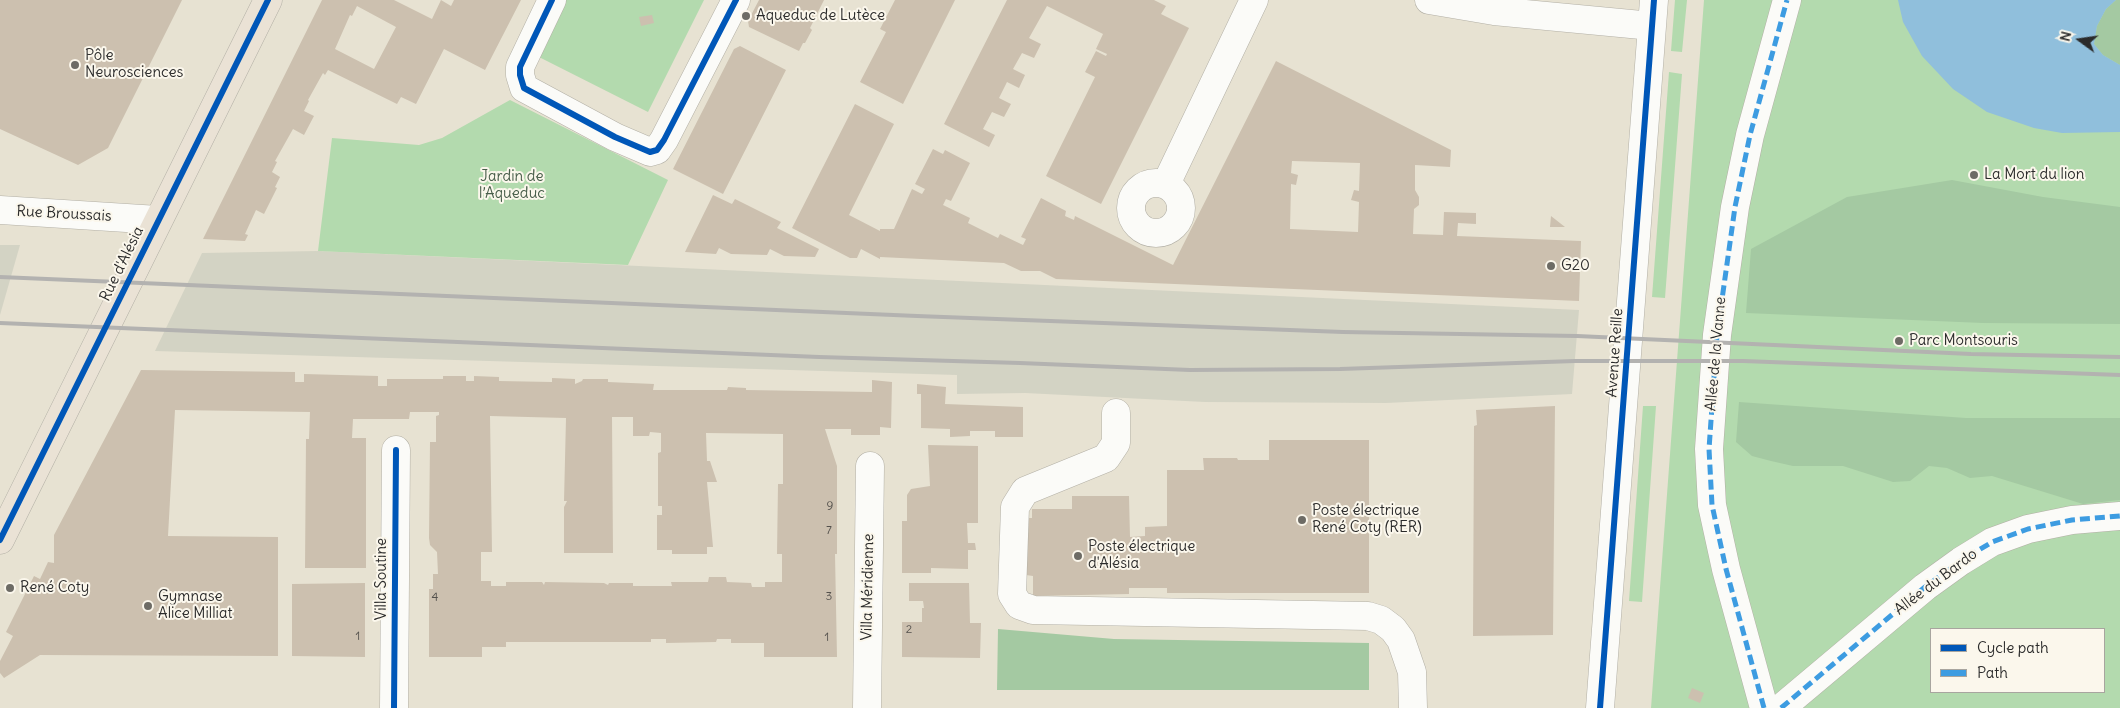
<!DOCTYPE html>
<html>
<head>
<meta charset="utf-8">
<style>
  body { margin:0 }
  #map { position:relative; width:2120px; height:708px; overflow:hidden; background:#e7e2d2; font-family:Delius,sans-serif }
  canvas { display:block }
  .legend { position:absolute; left:1930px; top:628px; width:175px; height:65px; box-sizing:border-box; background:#fbf7ec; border:1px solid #a8a59f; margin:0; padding:6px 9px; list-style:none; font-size:15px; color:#2b2b2b }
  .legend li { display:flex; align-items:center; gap:10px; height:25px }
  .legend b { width:25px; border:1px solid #a8a59f }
  .north { position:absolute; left:2055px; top:15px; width:50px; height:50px; -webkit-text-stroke:4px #fbf7ec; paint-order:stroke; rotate:284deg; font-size:14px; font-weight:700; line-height:20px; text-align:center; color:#2b2b2b }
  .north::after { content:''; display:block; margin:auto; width:18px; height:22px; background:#2b2b2b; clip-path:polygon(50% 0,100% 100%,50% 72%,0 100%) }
</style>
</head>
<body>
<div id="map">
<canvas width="2120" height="708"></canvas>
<ul class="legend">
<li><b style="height:6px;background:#0057b8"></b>Cycle path</li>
<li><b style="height:6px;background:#3d9ce1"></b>Path</li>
</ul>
<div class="north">N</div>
</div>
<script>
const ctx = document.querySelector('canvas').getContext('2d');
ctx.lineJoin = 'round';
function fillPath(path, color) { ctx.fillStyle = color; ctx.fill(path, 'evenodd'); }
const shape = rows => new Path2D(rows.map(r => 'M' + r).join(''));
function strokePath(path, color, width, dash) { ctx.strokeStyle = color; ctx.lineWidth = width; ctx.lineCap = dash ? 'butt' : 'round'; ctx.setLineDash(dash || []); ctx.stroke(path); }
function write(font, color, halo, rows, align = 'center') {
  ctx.font = font + ' Delius,sans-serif'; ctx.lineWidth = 4; ctx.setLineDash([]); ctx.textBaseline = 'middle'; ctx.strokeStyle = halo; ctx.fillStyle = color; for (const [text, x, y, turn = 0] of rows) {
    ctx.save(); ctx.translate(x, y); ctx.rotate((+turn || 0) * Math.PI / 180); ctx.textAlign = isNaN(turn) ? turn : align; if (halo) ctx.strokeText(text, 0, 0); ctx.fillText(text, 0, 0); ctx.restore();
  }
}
const industrial = shape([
  [0,245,20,245,0,315],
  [318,251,1579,310,1572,394,1386,403,1205,402,1025,393,957,394,957,375,155,351,202,253]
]);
const green = shape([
  [562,0,704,0,648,112,535,55],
  [1675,0,1687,0,1682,52,1671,51],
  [1704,0,2120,0,2120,708,1651,708],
  [1931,629,2104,629,2104,692,1931,692],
  [1669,72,1682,74,1665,298,1652,297],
  [510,100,668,180,628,265,318,251,332,138,419,145,442,138],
  [1643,406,1656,406,1642,602,1629,601]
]);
const forest = shape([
  [2116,0,2120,0,2120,65,2103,55,2094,44,2097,26,2106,9],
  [1952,180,2043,197,2120,207,2120,324,1983,323,1746,313,1751,249,1847,197],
  [1739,402,1966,418,2120,418,2120,500,2083,504,1992,476,1970,478,1947,468,1929,466,1910,481,1893,482,1843,466,1793,466,1771,461,1752,456,1736,442],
  [998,629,1114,639,1369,643,1369,690,997,690]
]);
const water = shape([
  [1898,0,2116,0,2106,9,2097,26,2094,44,2103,55,2120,65,2120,132,2062,133,2034,128,1987,112,1953,89,1922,56,1903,22]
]);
const building = shape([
  [0,0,182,0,108,148,78,165,0,129],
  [322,0,394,0,432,19,441,0,451,6,454,0,521,0,485,70,444,49,416,104,401,97,397,104,328,70,325,75,323,73,308,100,309,101,304,111,314,116,304,135,293,129,275,161,277,162,272,172,280,177,275,187,277,188,264,214,256,210,245,234,248,235,245,241,203,239],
  [357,6,396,27,374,69,335,49,350,15,352,16],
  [759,0,824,0,810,28,812,30,805,43,803,43,799,51,749,27,748,21],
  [895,0,955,0,903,104,860,82,886,32,880,29],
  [1007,0,1154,0,1166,6,1161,14,1189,28,1101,204,1046,176,1095,77,1085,72,1096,51,1106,56,1107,54,1096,49,1103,34,1047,6,1029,38,1041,44,1034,58,1022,53,1013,69,1025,75,1019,88,1007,82,999,98,1011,104,1004,117,992,112,983,129,995,135,989,147,944,124],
  [652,15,654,23,641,26,639,17],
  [740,46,786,70,723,194,673,169,734,49],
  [1276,61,1451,150,1450,167,1415,165,1415,190,1419,197,1419,205,1414,209,1413,234,1443,235,1444,212,1476,213,1476,224,1458,223,1457,236,1581,241,1579,301,1056,279,1040,271,1021,271,1004,263,880,257,880,259,861,249,857,258,850,258,792,228,855,104,894,124,849,215,880,231,880,229,894,229,912,189,922,194,925,189,915,184,933,149,943,154,945,150,970,163,951,201,946,199,943,205,970,218,968,223,998,238,1000,234,1023,245,1026,239,1021,237,1041,198,1066,211,1065,216,1074,220,1075,216,1173,265],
  [1292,161,1360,163,1359,191,1354,190,1351,200,1359,202,1358,232,1290,229,1291,184,1296,185,1298,175,1291,173],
  [713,195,732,204,735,199,781,222,777,228,819,249,815,257,784,256,770,249,767,255,731,254,719,248,716,254,685,252],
  [1551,216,1565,227,1550,227],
  [141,370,295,372,295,382,304,382,304,374,378,376,378,386,387,386,387,379,443,379,443,376,466,376,466,381,474,381,474,376,499,377,499,381,552,382,552,378,575,379,575,384,582,381,583,379,608,379,608,382,654,384,653,390,727,390,728,387,746,388,746,390,872,392,872,380,892,382,891,428,880,427,880,435,851,435,851,429,825,429,837,466,837,554,835,554,837,657,764,657,764,643,731,643,731,639,717,639,716,642,666,643,666,639,651,639,651,642,506,642,506,647,482,647,482,657,429,657,429,589,433,589,433,574,438,574,437,552,430,545,429,538,430,442,436,442,436,416,439,415,439,412,410,412,409,419,353,419,352,438,366,438,366,568,305,568,306,439,309,439,310,412,175,410,168,536,278,537,278,656,40,655,4,678,0,673,0,661,13,636,6,632,34,576,40,579,48,562,54,563,54,535],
  [490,416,566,418,564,501,567,501,564,507,564,553,613,553,612,417,633,417,633,436,649,436,650,432,661,433,661,452,658,453,658,506,662,506,662,515,657,515,657,550,672,550,672,554,707,554,707,547,713,547,707,482,717,482,710,461,707,461,706,433,783,434,783,484,778,484,777,554,782,554,782,582,765,582,765,587,752,587,751,583,727,582,726,577,709,577,708,582,671,582,672,586,633,586,633,583,609,583,608,585,604,583,545,582,544,585,542,582,506,582,506,586,491,586,491,581,481,581,481,552,492,552],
  [917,384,946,387,945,404,1023,407,1023,437,995,437,995,431,970,431,970,436,950,437,950,429,921,428,921,394,917,394],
  [1555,406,1553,635,1473,636,1474,426,1477,425,1476,410],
  [1269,440,1369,440,1369,593,1167,593,1167,588,1129,588,1129,594,1033,596,1033,576,1026,575,1026,518,1032,518,1032,509,1072,509,1072,496,1129,496,1130,537,1145,536,1145,527,1167,526,1167,470,1204,470,1203,458,1237,458,1238,460,1269,460],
  [928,445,978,446,978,523,967,523,968,543,975,543,976,550,968,550,968,569,931,568,931,573,902,573,902,521,907,521,907,495,911,489,930,486],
  [365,583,365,657,292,656,292,584],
  [909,583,969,583,970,623,981,623,980,658,902,657,902,622,922,622,922,608,924,608,923,601,909,601],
  [1692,688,1704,693,1700,703,1688,698]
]);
const minor = shape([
  [552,0,520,67,520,75,524,88,615,137,650,152,657,150,664,140,736,0],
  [1429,0,1494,11,1652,26],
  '1131 208a25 25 0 1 1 50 0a25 25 0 1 1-50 0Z',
  [1166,184,1254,0],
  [0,210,158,220],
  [1116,413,1116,443,1106,458,1025,491,1015,507,1012,594,1019,605,1033,610,1368,616,1381,620,1393,629,1401,640,1412,672,1413,708],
  [394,708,396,450],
  [867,708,870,466],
  [1600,708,1654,0],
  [1764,708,1726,569,1712,505,1709,449,1717,335,1735,207,1750,135,1787,0],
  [1781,708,1925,587,1961,561,1992,542,2028,529,2072,520,2120,516]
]);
const major = shape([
  [0,540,268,0]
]);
const rail = shape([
  [0,277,917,316,1343,332,1577,336,1971,354,2120,357],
  [0,323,819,357,1020,363,1190,370,1340,369,1575,361,1743,361,2120,375]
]);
const quiet = shape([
  [1764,708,1726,569,1712,505,1709,449,1717,335,1735,207,1750,135,1787,0],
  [1781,708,1925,587,1961,561,1992,542,2028,529,2072,520,2120,516]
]);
const cycleway = shape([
  [552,0,520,67,520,75,524,88,615,137,650,152,657,150,664,140,736,0],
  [0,540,268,0],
  [394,708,396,450],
  [1600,708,1654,0]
]);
const markers = [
  [746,16,5,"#6d6b65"],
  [75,65,5,"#6d6b65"],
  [1974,175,5,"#6d6b65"],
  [1551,266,5,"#6d6b65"],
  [1899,341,5,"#6d6b65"],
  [1302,520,5,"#6d6b65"],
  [1078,556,5,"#6d6b65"],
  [10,588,5,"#6d6b65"],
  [148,606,5,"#6d6b65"]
];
const numberNames = [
  ["9",830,507],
  ["7",829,531],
  ["3",829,597],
  ["4",435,598],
  ["2",909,630],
  ["1",358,637],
  ["1",827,638]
];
const poiNames = [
  ["Aqueduc de Lutèce",756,16],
  ["Pôle",85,56],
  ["Neurosciences",85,73],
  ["La Mort du lion",1984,175],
  ["G20",1561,266],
  ["Parc Montsouris",1909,341],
  ["Poste électrique",1312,511],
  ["René Coty (RER)",1312,528],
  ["Poste électrique",1088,547],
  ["d'Alésia",1088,564],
  ["René Coty",20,588],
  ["Gymnase",158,597],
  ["Alice Milliat",158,614]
];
const parkNames = [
  ["Jardin de",512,177],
  ["l’Aqueduc",512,194]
];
const streetNames = [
  ["Rue Broussais",64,214,3],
  ["Rue d'Alésia",122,264,-64],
  ["Avenue Reille",1615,353,-86],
  ["Allée de la Vanne",1716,354,-85],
  ["Villa Soutine",382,579,-90],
  ["Allée du Bardo",1936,582,-37],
  ["Villa Méridienne",868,587,-89]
];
fillPath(industrial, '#d3d3c4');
fillPath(green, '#b3daae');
fillPath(forest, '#a4c9a2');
fillPath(water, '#90bfdc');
fillPath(building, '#ccc0af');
strokePath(minor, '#b2afa5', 29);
strokePath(major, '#b2afa5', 29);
strokePath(minor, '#fbfbf8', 28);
strokePath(major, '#eae2d5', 28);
strokePath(rail, '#b3b2b0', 4);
strokePath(quiet, '#3d9ce1', 5, [10, 5]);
strokePath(cycleway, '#0057b8', 6);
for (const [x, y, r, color] of markers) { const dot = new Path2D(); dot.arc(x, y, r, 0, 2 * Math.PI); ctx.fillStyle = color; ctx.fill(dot); strokePath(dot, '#fbf7ec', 2); }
write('12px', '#53504c', null, numberNames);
write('15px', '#2b2b2b', '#fbf7ec', poiNames, 'left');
write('15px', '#475d49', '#fbf7ec', parkNames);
write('15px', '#2b2b2b', '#fbf7ec', streetNames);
</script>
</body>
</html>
